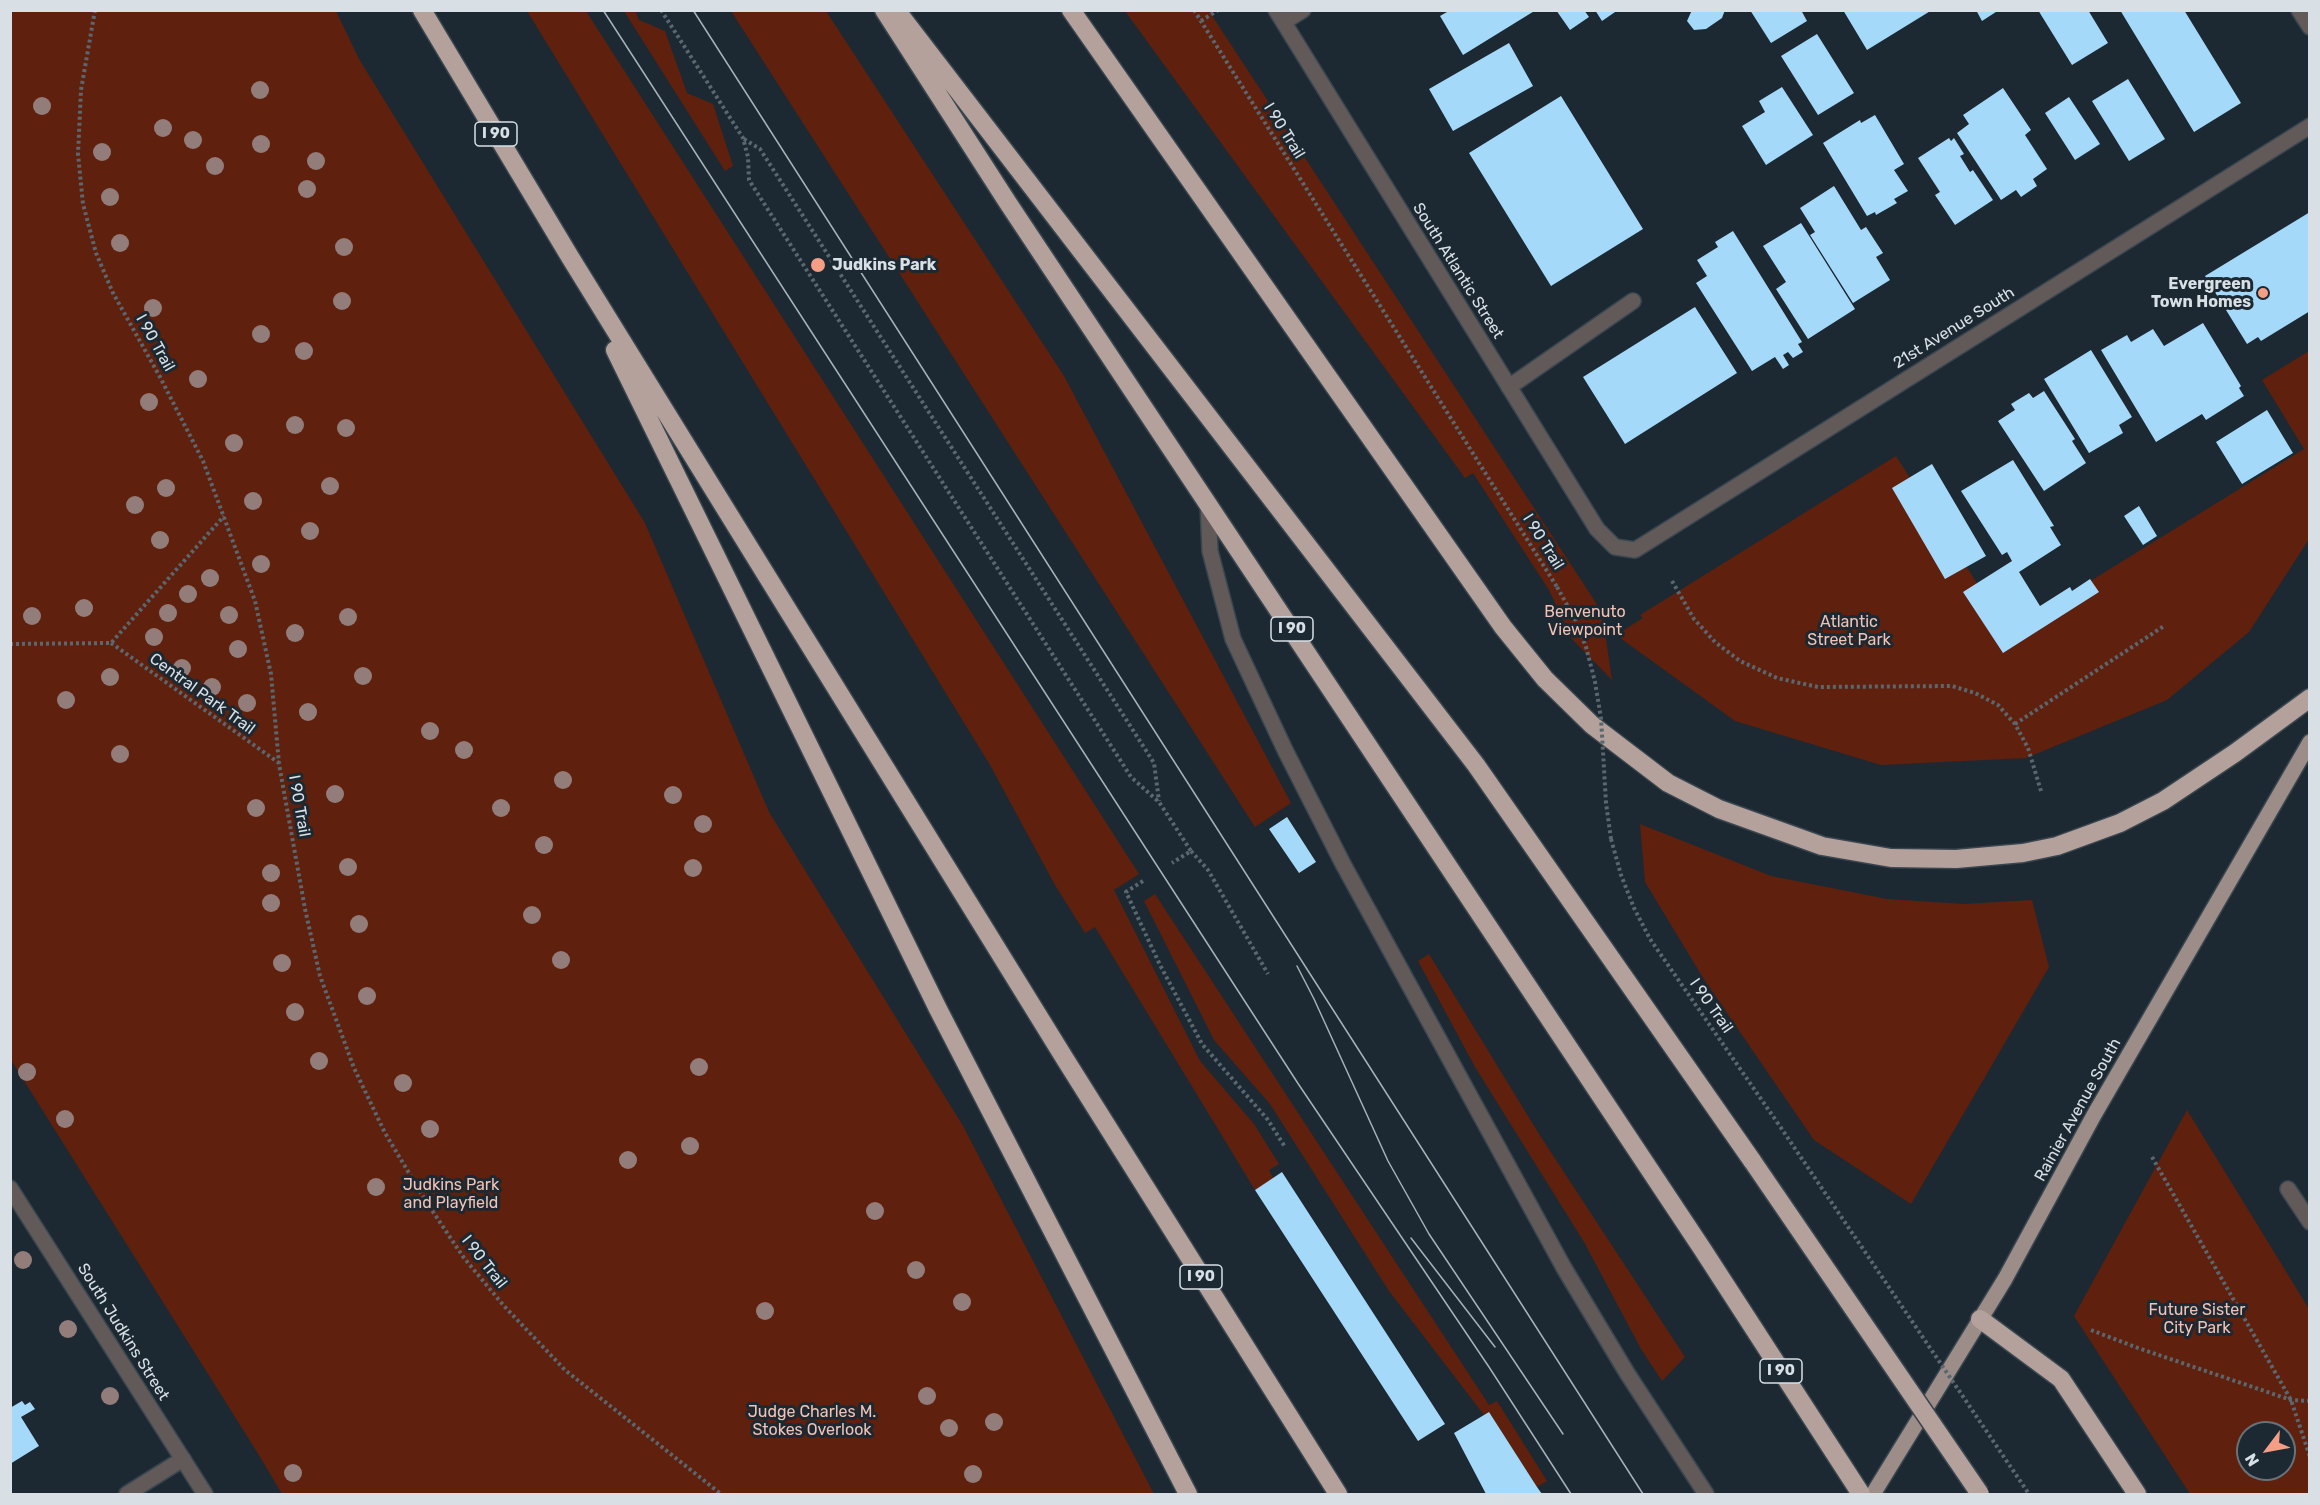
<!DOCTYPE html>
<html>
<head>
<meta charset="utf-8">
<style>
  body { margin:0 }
  #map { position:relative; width:2320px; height:1505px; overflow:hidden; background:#1c2932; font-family:Rubik,sans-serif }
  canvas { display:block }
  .frame { position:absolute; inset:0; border:12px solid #d8e0e6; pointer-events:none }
  .north { position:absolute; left:2236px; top:1421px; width:60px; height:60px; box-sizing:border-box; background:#1c2932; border:2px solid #67727a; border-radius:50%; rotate:238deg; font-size:16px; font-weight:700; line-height:24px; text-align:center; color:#d8e0e6 }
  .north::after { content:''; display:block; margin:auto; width:21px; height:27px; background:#f49e86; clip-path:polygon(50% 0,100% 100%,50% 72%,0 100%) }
</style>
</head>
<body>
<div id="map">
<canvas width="2320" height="1505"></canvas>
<div class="frame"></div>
<div class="north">N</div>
</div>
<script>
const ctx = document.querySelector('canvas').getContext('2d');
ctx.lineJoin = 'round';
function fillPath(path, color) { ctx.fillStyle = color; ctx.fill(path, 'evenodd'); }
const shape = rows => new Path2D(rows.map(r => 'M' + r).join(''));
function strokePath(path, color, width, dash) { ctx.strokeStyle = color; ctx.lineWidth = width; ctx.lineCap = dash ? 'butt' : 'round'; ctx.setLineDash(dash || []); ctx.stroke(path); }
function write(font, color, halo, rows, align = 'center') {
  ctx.font = font + ' Rubik,sans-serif'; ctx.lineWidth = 6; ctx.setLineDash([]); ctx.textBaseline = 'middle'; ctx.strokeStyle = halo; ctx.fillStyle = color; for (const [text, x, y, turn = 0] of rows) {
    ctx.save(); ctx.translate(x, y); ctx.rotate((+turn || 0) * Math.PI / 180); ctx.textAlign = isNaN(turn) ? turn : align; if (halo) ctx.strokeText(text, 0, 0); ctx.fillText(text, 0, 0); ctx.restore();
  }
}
const green = shape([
  [11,10,336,11,359,59,645,523,769,812,963,1126,1154,1494,282,1494,257,1452,11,1060],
  [527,11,586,11,1139,874,1114,890,1200,1061,1254,1124,1279,1164,1269,1170,1273,1178,1255,1190,1095,927,1085,933,1055,885,990,765],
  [624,11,635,11,639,20,665,31,687,93,713,104,733,166,725,171],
  [731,11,826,11,1064,376,1291,803,1255,827],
  [1125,11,1209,11,1602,612,1612,680,1572,639,1549,590,1473,473,1465,478],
  [2309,351,2309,539,2249,632,2167,700,2026,758,1881,765,1735,721,1616,635,1643,618,1640,615,1896,456,2008,632,2304,449,2262,380],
  [1640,824,1771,876,1887,899,1964,904,2032,900,2049,967,1911,1204,1814,1140,1705,981,1645,882],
  [1155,894,1489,1405,1497,1401,1547,1481,1537,1487,1489,1412,1484,1415,1389,1291,1270,1104,1214,1040,1144,901],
  [1429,954,1539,1134,1685,1357,1662,1381,1641,1349,1584,1242,1475,1067,1418,961],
  [2187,1110,2309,1309,2309,1494,2190,1494,2074,1316],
  [2248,1433,2284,1433,2284,1469,2248,1469]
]);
const building = shape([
  [1446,10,1536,10,1463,55,1440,16,1447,12],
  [1556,10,1584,10,1589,17,1570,30],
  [1595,10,1618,10,1602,21],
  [1692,10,1725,10,1722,18,1706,29,1694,30,1687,21],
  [1750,10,1801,10,1807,21,1771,43],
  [1843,10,1932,10,1867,50],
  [1976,10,1999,10,1982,21],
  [2038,10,2088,10,2108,43,2072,65],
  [2120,10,2184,10,2241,103,2194,132],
  [1817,34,1854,93,1818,115,1781,56],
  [1509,43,1533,86,1453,131,1429,89],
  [2128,79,2165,139,2129,161,2092,101],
  [1782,87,1813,135,1766,165,1742,126,1765,112,1759,101],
  [2003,88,2031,130,2025,135,2047,169,2033,179,2037,186,2021,197,2016,190,2001,200,1957,133,1969,124,1963,115],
  [1561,96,1643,229,1551,286,1469,153],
  [2069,97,2100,144,2075,160,2045,113],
  [1875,115,1904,164,1894,170,1908,191,1894,199,1897,203,1876,215,1875,212,1867,216,1823,143,1860,120,1861,123],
  [1949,138,1951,141,1954,138,1964,154,1960,156,1970,172,1973,170,1993,200,1955,225,1935,195,1940,192,1918,158],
  [1834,186,1861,230,1866,227,1883,253,1876,257,1890,280,1853,303,1810,235,1815,232,1800,208],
  [2310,212,2310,311,2261,341,2258,337,2247,344,2205,276],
  [1801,223,1855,309,1808,339,1776,289,1786,282,1763,246],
  [1733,231,1802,342,1798,344,1803,352,1793,358,1788,352,1783,355,1789,365,1783,369,1775,357,1752,371,1696,283,1707,276,1697,260,1718,247,1715,242],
  [1695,307,1737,373,1625,444,1583,377],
  [2203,323,2241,386,2239,388,2244,396,2206,420,2202,414,2156,442,2101,350,2127,335,2131,342,2153,329,2164,346],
  [2091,350,2132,417,2119,425,2123,433,2089,453,2044,379],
  [2044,391,2075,439,2072,441,2086,463,2044,491,1998,421,2015,410,2011,404,2029,393,2033,398],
  [2267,410,2293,453,2242,484,2216,442],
  [2013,460,2054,526,2050,527,2061,545,2019,572,2040,606,2070,587,2072,591,2090,579,2099,592,2003,653,1963,592,2012,561,2007,552,2002,555,1961,491],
  [1932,464,1986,556,1945,579,1892,488],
  [2139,506,2157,536,2143,545,2124,516],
  [1287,817,1316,862,1299,873,1269,829],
  [1282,1172,1445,1424,1418,1441,1255,1190],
  [22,1401,25,1405,30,1402,35,1409,21,1417,39,1446,10,1464,10,1408],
  [1489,1412,1537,1487,1542,1494,1486,1494,1454,1433]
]);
const path = shape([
  [95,10,81,90,78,154,83,204,96,253,113,293,160,377,203,461,255,601,271,674,279,764,305,909,320,976,354,1068,385,1133,427,1203,464,1258,504,1306,565,1370,721,1494],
  [661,10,743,138,748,157,749,180,1131,777,1159,802,1191,851,1172,863],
  [1194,10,1557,587],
  [1201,21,1218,10],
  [744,139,760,149,1154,763,1159,801],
  [1672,581,1694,619,1715,642,1740,661,1777,678,1818,687,1952,686,1975,693,1998,705,2015,724,2028,748,2041,791],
  [111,643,279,763],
  [10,644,111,643,224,516],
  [2015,724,2164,626],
  [1611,839,1621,875,1634,908,1650,939,1777,1122],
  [1191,851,1208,870,1268,974],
  [1143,881,1126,892,1160,965,1202,1044,1268,1120,1285,1147],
  [2152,1157,2291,1400,2310,1457],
  [2091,1330,2138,1348,2291,1400,2310,1401]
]);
const service = shape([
  [1509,387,1633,301],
  [1208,503,1210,551,1233,639,1285,750,1343,864,1564,1268,1627,1373,1706,1494],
  [2288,1189,2310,1222]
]);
const minor = shape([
  [1276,10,1597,529,1615,547,1635,550,2310,126],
  [1284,22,1303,10],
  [127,1494,183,1459]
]);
const tertiary = shape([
  [2299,10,2310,27],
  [10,1188,205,1494]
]);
const primary = shape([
  [1873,1494,2005,1279,2094,1115,2310,742]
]);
const motorway = shape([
  [422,10,570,257,1065,1059,1338,1494],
  [884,10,1008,203,1701,1247,1861,1494],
  [1071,10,1503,627,1545,679,1592,725,1668,783,1719,809,1822,846,1891,858,1956,859,2023,853,2057,846,2120,823,2163,801,2235,753,2310,698],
  [900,15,1476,765,1753,1162],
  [615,350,938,1009,1188,1494],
  [1980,1319,2061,1379,2137,1494]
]);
const tram = shape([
  [603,10,1299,1085,1489,1367,1571,1494],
  [693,10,1643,1494],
  [1297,966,1314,999,1388,1161,1429,1234,1563,1434],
  [1411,1238,1495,1347]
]);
const pathBridge = shape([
  [1557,587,1575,619,1586,647,1595,682,1601,718,1606,803,1611,839],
  [1777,1122,2029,1494]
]);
const motorwayBridge = shape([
  [1753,1162,1980,1494]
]);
const trees = [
  [260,90],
  [42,106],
  [163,128],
  [193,140],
  [261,144],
  [102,152],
  [316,161],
  [215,166],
  [307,189],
  [110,197],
  [120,243],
  [344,247],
  [342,301],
  [153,308],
  [261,334],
  [304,351],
  [198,379],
  [149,402],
  [295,425],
  [346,428],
  [234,443],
  [330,486],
  [166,488],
  [253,501],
  [135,505],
  [310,531],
  [160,540],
  [261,564],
  [210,578],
  [188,594],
  [84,608],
  [168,613],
  [229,615],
  [32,616],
  [348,617],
  [295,633],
  [154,637],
  [238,649],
  [182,668],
  [363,676],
  [110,677],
  [212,687],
  [66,700],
  [247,703],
  [308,712],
  [430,731],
  [464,750],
  [120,754],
  [563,780],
  [335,794],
  [673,795],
  [256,808],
  [501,808],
  [703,824],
  [544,845],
  [348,867],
  [693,868],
  [271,873],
  [271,903],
  [532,915],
  [359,924],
  [561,960],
  [282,963],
  [367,996],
  [295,1012],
  [319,1061],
  [699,1067],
  [27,1072],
  [403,1083],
  [65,1119],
  [430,1129],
  [690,1146],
  [628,1160],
  [376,1187],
  [875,1211],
  [23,1260],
  [916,1270],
  [962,1302],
  [765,1311],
  [68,1329],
  [110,1396],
  [927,1396],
  [994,1422],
  [949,1428],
  [293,1473],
  [973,1474]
];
const markers = [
  [818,265,8,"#f49e86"],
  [2263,293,6,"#f49e86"]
];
const shields = [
  [496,134,42],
  [1292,629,42],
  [1201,1277,42],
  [1781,1371,42]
];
const shieldNames = [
  ["I 90",496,134],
  ["I 90",1292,629],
  ["I 90",1201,1277],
  ["I 90",1781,1371]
];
const streetNames = [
  ["I 90 Trail",1284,131,58],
  ["South Atlantic Street",1458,271,58],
  ["21st Avenue South",1954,328,-32],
  ["I 90 Trail",155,343,61],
  ["I 90 Trail",1543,542,58],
  ["Central Park Trail",202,694,36],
  ["I 90 Trail",299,806,80],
  ["I 90 Trail",1711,1006,55],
  ["Rainier Avenue South",2078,1110,-61],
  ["I 90 Trail",484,1262,52],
  ["South Judkins Street",123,1332,58]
];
const poiNames = [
  ["Judkins Park",832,265],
  ["Evergreen",2251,284,"right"],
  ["Town Homes",2251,302,"right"]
];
const parkNames = [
  ["Benvenuto",1585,612],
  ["Viewpoint",1585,630],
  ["Atlantic",1849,622],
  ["Street Park",1849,640],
  ["Judkins Park",451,1185],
  ["and Playfield",451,1203],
  ["Future Sister",2197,1310],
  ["City Park",2197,1328],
  ["Judge Charles M.",812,1412],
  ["Stokes Overlook",812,1430]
];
fillPath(green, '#5f200d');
fillPath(building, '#a5d9fa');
strokePath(service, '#3a464f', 18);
strokePath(minor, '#3a464f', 18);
strokePath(tertiary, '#3a464f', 18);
strokePath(primary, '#3a464f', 18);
strokePath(motorway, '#3a464f', 21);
strokePath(path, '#5b676f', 4, [3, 3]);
strokePath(service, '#625a58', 15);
strokePath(minor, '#625a58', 15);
strokePath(tertiary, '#625a58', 15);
strokePath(primary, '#9d8d88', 15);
strokePath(motorway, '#b4a19b', 18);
strokePath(tram, '#a8b1b8', 1.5);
strokePath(motorwayBridge, '#3a464f', 21, []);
strokePath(pathBridge, '#5b676f', 4, [3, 3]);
strokePath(motorwayBridge, '#b4a19b', 18);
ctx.fillStyle = '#927d7a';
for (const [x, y] of trees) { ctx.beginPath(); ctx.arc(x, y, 9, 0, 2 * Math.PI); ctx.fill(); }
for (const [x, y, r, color] of markers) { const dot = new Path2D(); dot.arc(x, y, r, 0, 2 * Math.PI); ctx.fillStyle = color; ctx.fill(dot); strokePath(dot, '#1c2932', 2); }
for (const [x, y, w] of shields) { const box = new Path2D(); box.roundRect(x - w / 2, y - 12, w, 24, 4.5); ctx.fillStyle = '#1c2932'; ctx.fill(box); strokePath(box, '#d8e0e6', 1.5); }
write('bold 15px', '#d8e0e6', null, shieldNames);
write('16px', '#d8e0e6', '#1c2932', streetNames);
write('bold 16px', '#d8e0e6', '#1c2932', poiNames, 'left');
write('16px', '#f2c2b4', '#1c2932', parkNames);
</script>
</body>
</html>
